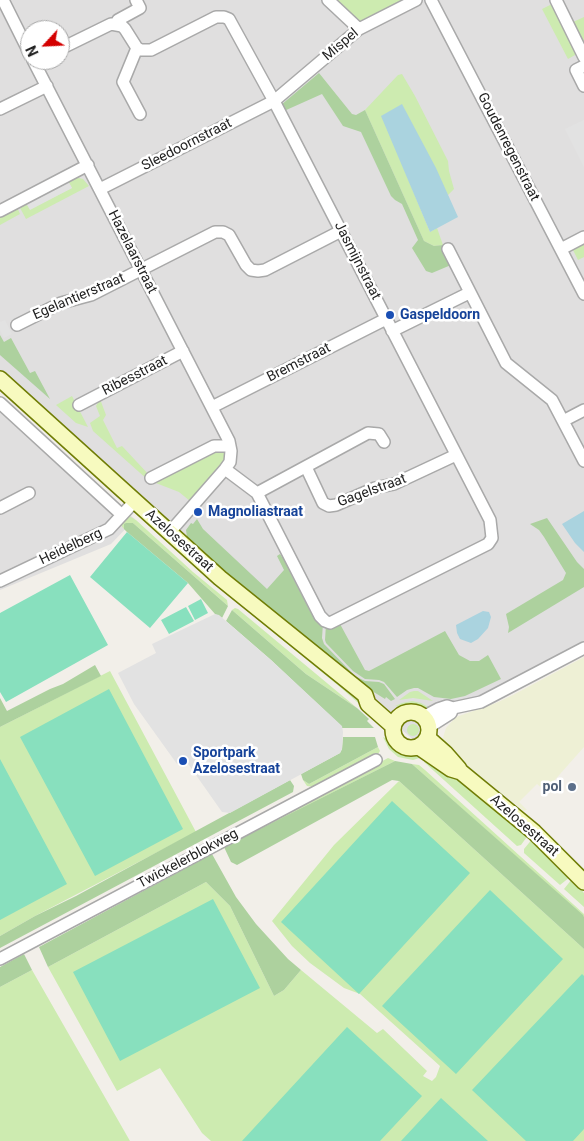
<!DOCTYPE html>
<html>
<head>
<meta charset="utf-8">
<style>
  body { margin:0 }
  #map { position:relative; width:584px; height:1141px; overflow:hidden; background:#f2efe9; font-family:Roboto,sans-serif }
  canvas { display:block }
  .north { position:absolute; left:20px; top:20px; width:50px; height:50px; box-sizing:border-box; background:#fff; border:1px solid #a7a7a7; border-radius:50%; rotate:245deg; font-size:14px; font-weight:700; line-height:20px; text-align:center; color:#222 }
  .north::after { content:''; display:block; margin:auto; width:18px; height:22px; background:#d40000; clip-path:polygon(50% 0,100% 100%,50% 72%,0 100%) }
</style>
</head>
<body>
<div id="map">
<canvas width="584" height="1141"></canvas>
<div class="north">N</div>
</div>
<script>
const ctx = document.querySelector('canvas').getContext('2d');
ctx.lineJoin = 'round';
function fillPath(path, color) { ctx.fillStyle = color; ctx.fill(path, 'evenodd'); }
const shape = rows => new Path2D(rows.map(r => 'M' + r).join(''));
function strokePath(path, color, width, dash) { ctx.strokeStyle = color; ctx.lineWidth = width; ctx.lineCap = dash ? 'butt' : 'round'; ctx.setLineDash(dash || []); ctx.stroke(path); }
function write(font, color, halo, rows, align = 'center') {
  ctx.font = font + ' Roboto,sans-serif'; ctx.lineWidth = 5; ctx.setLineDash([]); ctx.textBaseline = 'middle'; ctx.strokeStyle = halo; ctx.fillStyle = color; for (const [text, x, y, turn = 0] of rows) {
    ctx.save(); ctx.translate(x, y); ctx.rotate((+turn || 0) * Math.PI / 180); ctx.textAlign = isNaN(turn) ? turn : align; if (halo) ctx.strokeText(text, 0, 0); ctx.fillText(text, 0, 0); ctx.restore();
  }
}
const residential = shape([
  [0,0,584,0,584,655,491,705,439,717,418,744,147,505,0,370],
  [30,30,60,30,60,60,30,60],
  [0,399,114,503,135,519,111,544,0,590]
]);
const farmland = shape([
  [584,657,584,747,545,791,537,784,519,802,527,810,524,811,499,791,492,791,441,744,446,728,456,717,496,703,513,695]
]);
const grass = shape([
  [335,0,403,0,359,23],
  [552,4,576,52,575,55,568,59,542,9],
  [584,17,584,45,573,22],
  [402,74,415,96,448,161,449,171,454,189,448,195,402,105,382,116,430,232,437,228,443,245,434,246,424,241,365,110,398,75],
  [75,177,83,179,89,186,26,219,19,206,26,203,30,209,72,188,68,181],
  [17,207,20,214,0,225,0,216],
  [584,243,584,257,578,260,573,250],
  [72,396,88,427,76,423,56,405],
  [100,399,106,415,103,420,117,448,122,446,150,476,167,473,220,451,227,452,228,459,190,501,179,492,148,480,93,431,90,423,100,416,96,406],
  [129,516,136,520,193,572,227,600,228,606,133,523,124,524,124,529,120,524],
  [183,553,352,691,372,715,340,687,217,586,182,555],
  [235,608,238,609,357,708,306,674,232,610],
  [110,671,196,832,35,916,0,936,0,727],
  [414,691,418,691,433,701,413,698,399,700,410,692],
  [412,701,421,703,430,708,421,710,395,706,402,703],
  '407 730a6 6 0 1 1 12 0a6 6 0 1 1-12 0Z',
  [383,737,390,740,402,751,417,753,426,756,413,760,398,757,389,749],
  [378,747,380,751,378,754,314,787,307,786,303,780,309,784],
  [388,758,395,761,235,842,234,841],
  [429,758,457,776,529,834,521,845,517,846,424,762],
  [412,764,419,765,425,770,584,914,584,917],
  [399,781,584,949,584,1141,211,1141,202,1133,160,1068,117,1091,48,967,206,882,230,906,274,996,284,990,301,970,377,1033,383,1029,427,1071,423,1076,432,1081,436,1077,440,1066,360,994,344,988,310,963,292,946,272,921,334,845],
  [533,838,570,877,560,885,524,853,524,849],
  [572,879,584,893,584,907,564,889],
  [32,970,130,1141,0,1141,0,987]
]);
const forest = shape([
  [319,73,352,114,356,115,365,110,424,241,434,246,443,245,451,265,432,273,426,271,412,248,418,240,402,204,395,200,391,196,361,132,343,126,322,94,284,111,281,105],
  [0,335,4,342,11,338,30,373,35,371,50,399,0,355],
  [547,518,577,562,584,569,584,587,508,633,509,627,506,614,563,580,566,573,544,537,539,530,530,524],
  [197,519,203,529,267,589,284,570,277,556,280,554,282,557,285,556,292,571,291,574,310,611,314,613,323,623,322,638,324,644,355,676,365,681,379,682,384,684,395,699,391,701,386,697,385,699,356,681,191,547,193,543,187,537,186,530,191,523,193,524],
  [126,523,133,523,228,606,222,618,215,614,188,583,127,532,124,529,124,524],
  [232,610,306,674,357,708,369,719,367,721,374,728,342,728,341,726,271,660,226,621],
  [326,624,340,624,365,670,369,671,445,631,459,655,470,661,479,661,488,655,501,679,465,696,451,699,434,697,418,688,414,688,407,690,397,697,384,682,379,680,365,679,353,671,326,643,325,640],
  [95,665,101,676,0,727,0,698,7,711,50,689,63,684],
  [343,737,375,737,378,747,309,784,303,780,301,774,340,753,342,749],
  [395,761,412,764,583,915,584,917,584,949,399,781,392,780,237,865,231,862,224,847],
  [290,780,294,786,293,792,0,948,0,936,35,916,76,896],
  [212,854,236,897,256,924,288,959,301,970,284,990,274,996,230,906,206,882,48,967,39,947],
  [24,954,32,970,0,987,0,967]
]);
const pitch = shape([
  [127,532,188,583,150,628,90,577],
  [70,575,108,645,6,702,0,692,0,613],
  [201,599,208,613,195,620,188,606],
  [186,607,194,621,169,634,161,620],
  [109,689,183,829,95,876,20,737],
  [0,759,67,884,0,920],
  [392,801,470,873,359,994,281,922],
  [490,890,563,959,456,1074,382,1006],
  [213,899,260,988,120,1061,73,972],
  [582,974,584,976,584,1129,573,1141,526,1141,472,1090],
  [347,1027,422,1096,380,1141,242,1141],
  [441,1098,488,1141,401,1141]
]);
const parking = shape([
  [584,120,584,167,565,129],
  [68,181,72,188,30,210,26,203],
  [5,320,12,334,4,338,0,330,0,322],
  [215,614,219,615,271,660,342,726,343,732,342,749,340,753,230,813,222,812,184,758,177,764,134,704,118,673,156,653,152,644]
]);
const water = shape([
  [402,104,436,168,458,217,430,232,381,116],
  [584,511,584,552,575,543,562,524],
  [483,611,489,612,491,617,488,628,478,639,471,643,460,639,457,633,456,625]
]);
const street = shape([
  [3,0,30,54],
  [328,0,359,29],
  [431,0,584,294],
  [556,0,584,57],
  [116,24,118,20,140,8,136,0],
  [137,48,123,82,140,114],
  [60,49,111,24,122,26,125,29,137,48,141,50,151,50,216,17,224,17,229,19,274,101,490,520,492,538,488,544,330,623,325,621,320,616,257,493,225,469],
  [33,60,229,441,231,451,230,462,225,469,169,533],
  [584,66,576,70,584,86],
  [0,109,47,86],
  [100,189,274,101,359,29,416,0],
  [0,211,88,165],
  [448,249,506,363,552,400,584,461],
  [561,249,584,237],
  [17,325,61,303,91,295,215,232,223,232,229,235,246,265,251,270,258,271,265,270,341,231],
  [392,331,469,293],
  [0,403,122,515],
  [79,405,183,351],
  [212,407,386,319],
  [563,421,584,410],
  [306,467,323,503,329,506,336,505,375,488,394,484,456,455],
  [151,478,214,446,230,446],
  [257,493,368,433,379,434,384,442],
  [0,508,29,493],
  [0,581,109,529,134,502],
  [423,717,438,709,447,706,453,708,481,702,584,648],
  [429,727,451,713,453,708],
  [0,959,376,760]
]);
const secondary = shape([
  [0,379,220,578,365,695,368,704,393,726],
  '393 730a18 18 0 1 1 36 0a18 18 0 1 1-36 0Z',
  [428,738,445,753,459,769],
  [419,747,451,769,461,772,534,832,584,882]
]);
const markers = [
  [390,315,5,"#1a4fb4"],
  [198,512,5,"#1a4fb4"],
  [183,761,5,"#1a4fb4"],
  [572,787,5,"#5c6f8a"]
];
const streetNames = [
  ["Mispel",341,45,-40],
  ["Sleedoornstraat",187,145,-27],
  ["Goudenregenstraat",508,147,63],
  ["Hazelaarstraat",132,252,63],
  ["Jasmijnstraat",357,261,63],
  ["Egelantierstraat",79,297,-23],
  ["Bremstraat",299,363,-27],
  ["Ribesstraat",135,376,-27],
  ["Gagelstraat",372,491,-20],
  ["Azelosestraat",179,541,42],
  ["Heidelberg",71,547,-25],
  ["Azelosestraat",524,826,41],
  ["Twickelerblokweg",188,859,-28]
];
const transitNames = [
  ["Gaspeldoorn",400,315],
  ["Magnoliastraat",208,512],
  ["Sportpark",193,753],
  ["Azelosestraat",193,769]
];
const serviceNames = [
  ["pol",562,787]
];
fillPath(residential, '#e0dfdf');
fillPath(farmland, '#eef0d5');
fillPath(grass, '#cdebb0');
fillPath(forest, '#add19e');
fillPath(pitch, '#88e0be');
fillPath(parking, '#e2e2e2');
fillPath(water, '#aad3df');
strokePath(street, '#a9a9a9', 14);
strokePath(secondary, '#707d05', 18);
strokePath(street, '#fff', 11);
strokePath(secondary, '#f7fabf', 15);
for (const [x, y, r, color] of markers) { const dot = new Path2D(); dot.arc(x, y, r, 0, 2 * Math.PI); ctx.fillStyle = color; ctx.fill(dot); strokePath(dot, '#fff', 2); }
write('14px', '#222', '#fff', streetNames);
write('bold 14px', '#164399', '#fff', transitNames, 'left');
write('bold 14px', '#4e5e75', '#fff', serviceNames, 'right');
</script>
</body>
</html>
